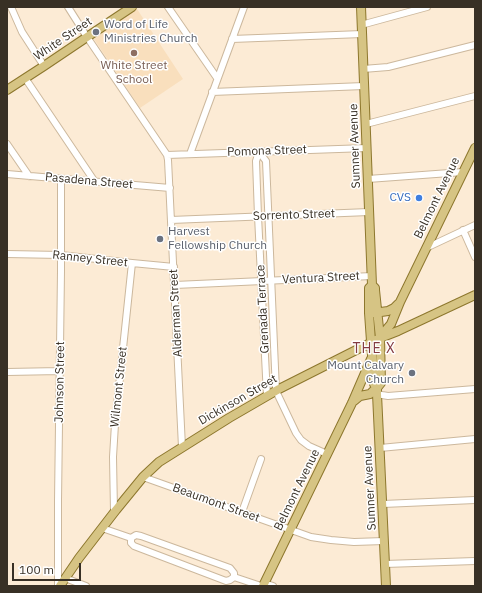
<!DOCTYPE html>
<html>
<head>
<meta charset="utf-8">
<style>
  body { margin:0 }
  #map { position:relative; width:482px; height:593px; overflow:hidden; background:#fcebd5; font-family:"IBM Plex Sans",sans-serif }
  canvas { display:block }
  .frame { position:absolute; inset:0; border:8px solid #383025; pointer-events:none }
  .scale { position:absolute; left:12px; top:563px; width:69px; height:18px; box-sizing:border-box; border:2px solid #383025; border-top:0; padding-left:5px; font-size:12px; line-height:14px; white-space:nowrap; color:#383025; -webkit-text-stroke:3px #fff; paint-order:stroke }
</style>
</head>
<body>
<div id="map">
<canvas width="482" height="593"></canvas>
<div class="frame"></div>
<div class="scale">100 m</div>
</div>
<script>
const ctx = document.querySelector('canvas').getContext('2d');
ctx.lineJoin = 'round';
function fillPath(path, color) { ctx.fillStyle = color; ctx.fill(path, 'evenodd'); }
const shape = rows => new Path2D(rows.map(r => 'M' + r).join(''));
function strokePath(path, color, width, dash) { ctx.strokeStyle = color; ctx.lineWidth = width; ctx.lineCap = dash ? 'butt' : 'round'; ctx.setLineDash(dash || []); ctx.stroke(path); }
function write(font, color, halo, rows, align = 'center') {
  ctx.font = font + ' "IBM Plex Sans",sans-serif'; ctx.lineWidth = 3; ctx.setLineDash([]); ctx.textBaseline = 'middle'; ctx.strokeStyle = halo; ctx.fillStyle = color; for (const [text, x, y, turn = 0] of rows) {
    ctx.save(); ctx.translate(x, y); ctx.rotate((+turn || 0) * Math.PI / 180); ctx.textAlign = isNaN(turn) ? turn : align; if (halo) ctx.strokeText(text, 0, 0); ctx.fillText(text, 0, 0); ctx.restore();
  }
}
const built = shape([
  [137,9,183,79,140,108,94,39]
]);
const minor = shape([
  [11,7,22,32,44,66],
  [68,7,87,37,167,155,168,160,182,447],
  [168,7,217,78],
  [361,25,427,7],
  [232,39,362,34],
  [363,69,388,67,475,45],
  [25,78,95,182],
  [212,92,364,86],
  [366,124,475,96],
  [7,144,29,176],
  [259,152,266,161,276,391,296,433,301,440,309,446,327,454],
  [259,152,256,161,258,216,267,396],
  [190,154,244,7],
  [167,155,367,148],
  [7,174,170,188],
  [368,179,463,172],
  [171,220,369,212],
  [463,230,475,257],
  [426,248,475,225],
  [7,254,61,255,132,263,174,267],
  [175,285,372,276],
  [7,372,60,371],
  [377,394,382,395,388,396,475,389],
  [380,448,475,439],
  [143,477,311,537,331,540,354,542,384,541],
  [383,504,475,500],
  [114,512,113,457,115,424,132,263],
  [242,512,261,459],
  [102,528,131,538],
  [131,538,131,543,134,546,226,581,230,580,234,577],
  [131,538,136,535,141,536,230,568,234,573,234,577],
  [385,564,475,561],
  [234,577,261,586],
  [65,578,86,586],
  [58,586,58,501,61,271,61,179],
  [266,586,270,585,273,586]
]);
const major = shape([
  [361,7,372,285,375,288,375,290,380,338,381,383,377,388],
  [7,90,44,66,87,37,132,7],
  [372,285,369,288,369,313,374,384,377,388,377,394,386,586],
  [374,313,388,311,394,308,398,304],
  [380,337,391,324,400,302,475,148],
  [354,401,360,396,370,394,373,391],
  [60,586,79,558,116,510,143,477,159,462,229,418,279,389,380,338,398,331,475,295],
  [263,586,352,403,371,359]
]);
const markers = [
  [96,32,4,"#6b7280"],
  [134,53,4,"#8d6e63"],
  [419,198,4,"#3f7fe0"],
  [160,239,4,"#6b7280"],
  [412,373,4,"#6b7280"]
];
const worshipNames = [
  ["Word of Life",104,25],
  ["Ministries Church",104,39],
  ["Harvest",168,232],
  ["Fellowship Church",168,246],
  ["Mount Calvary",404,366,"right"],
  ["Church",404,380,"right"]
];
const streetNames = [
  ["White Street",63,39,-34],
  ["Sumner Avenue",355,146,-92],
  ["Pomona Street",267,151,-2],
  ["Pasadena Street",89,181,5],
  ["Belmont Avenue",437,198,-64],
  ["Sorrento Street",294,215,-2],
  ["Ranney Street",90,259,6],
  ["Ventura Street",321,278,-3],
  ["Grenada Terrace",263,309,-93],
  ["Alderman Street",176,313,-93],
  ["Johnson Street",60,382,-89],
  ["Wilmont Street",119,387,-84],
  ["Dickinson Street",238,400,-30],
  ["Sumner Avenue",370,488,-93],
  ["Belmont Avenue",297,490,-64],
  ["Beaumont Street",216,503,20]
];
const educationNames = [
  ["White Street",134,66],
  ["School",134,80]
];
const shopNames = [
  ["CVS",411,198]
];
const quarterNames = [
  ["THE X",374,349]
];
fillPath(built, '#f9dfbd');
strokePath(minor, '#ccb89d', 8);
strokePath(major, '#8d772d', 10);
strokePath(minor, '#fff', 6);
strokePath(major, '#d6c484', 8);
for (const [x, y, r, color] of markers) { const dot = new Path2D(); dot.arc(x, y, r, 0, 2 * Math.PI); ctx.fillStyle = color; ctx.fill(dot); strokePath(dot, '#fff', 1.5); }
write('12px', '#5b616d', '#fff', worshipNames, 'left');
write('12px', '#383025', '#fff', streetNames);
write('12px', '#785e54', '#fff', educationNames);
write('12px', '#366cbe', '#fff', shopNames, 'right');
ctx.letterSpacing = '1px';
write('14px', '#843c42', '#fff', quarterNames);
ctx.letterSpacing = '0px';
</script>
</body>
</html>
